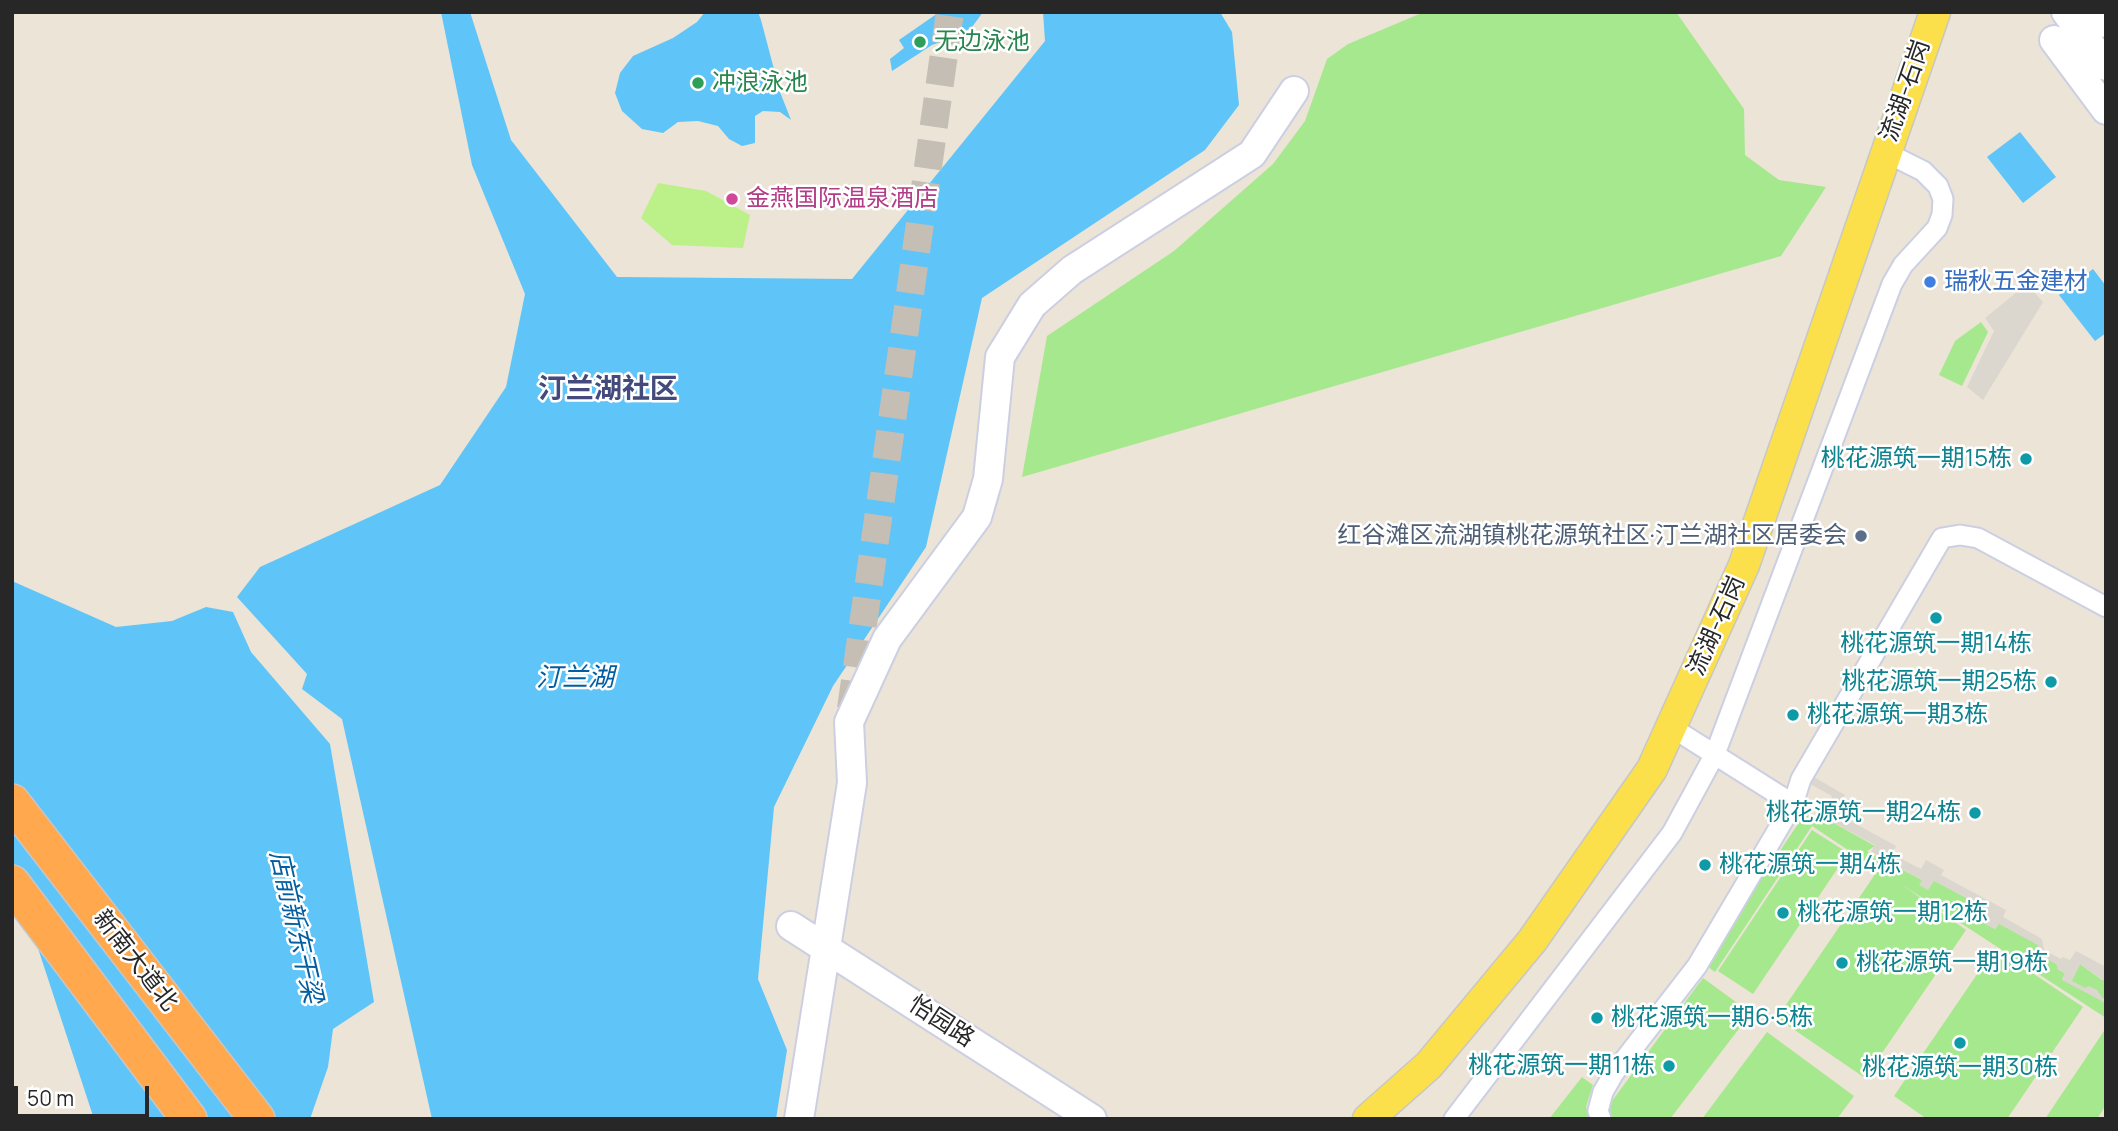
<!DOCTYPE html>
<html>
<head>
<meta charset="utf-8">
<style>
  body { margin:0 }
  #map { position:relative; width:2118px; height:1131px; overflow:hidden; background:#ebe4d7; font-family:Manrope,sans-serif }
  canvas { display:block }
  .frame { position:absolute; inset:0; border:14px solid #272727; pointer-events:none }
  .scale { position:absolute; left:14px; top:1086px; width:135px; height:32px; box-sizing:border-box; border:4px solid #272727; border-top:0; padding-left:9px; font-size:21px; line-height:24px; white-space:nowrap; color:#272727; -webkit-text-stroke:5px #fff; paint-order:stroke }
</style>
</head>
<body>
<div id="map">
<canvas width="2118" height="1131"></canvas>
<div class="frame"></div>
<div class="scale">50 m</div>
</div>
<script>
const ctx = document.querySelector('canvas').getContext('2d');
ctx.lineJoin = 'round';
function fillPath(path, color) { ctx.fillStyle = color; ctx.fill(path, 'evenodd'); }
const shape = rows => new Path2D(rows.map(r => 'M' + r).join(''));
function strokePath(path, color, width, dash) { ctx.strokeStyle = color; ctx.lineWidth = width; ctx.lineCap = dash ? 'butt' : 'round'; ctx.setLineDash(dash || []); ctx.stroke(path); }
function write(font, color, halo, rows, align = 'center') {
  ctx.font = font + ' Manrope,"Noto Sans SC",sans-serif'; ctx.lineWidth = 5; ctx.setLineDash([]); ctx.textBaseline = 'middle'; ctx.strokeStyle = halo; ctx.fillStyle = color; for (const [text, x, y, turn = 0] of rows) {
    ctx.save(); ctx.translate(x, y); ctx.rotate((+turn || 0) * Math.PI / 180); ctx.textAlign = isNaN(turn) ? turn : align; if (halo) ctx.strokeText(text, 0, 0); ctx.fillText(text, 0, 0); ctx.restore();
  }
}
const green = shape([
  [1424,12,1676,12,1744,109,1745,155,1779,180,1826,187,1781,256,1022,477,1047,336,1174,251,1273,164,1305,121,1327,59,1348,44],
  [1981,322,1988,332,1962,386,1939,375,1955,341],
  [1804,815,1821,816,1875,846,1867,851,1922,880,1920,885,1933,880,1974,902,1968,915,1995,929,1999,923,2039,945,2065,974,2062,979,2106,1003,2106,1018,1901,884,1966,930,1865,1078,1777,1018,1878,870,1812,826,1715,972,1704,964],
  [1812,830,1848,853,1753,994,1718,971],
  [1995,948,2083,1007,2007,1119,1927,1119,1894,1096],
  [2080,964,2102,980,2106,979,2106,1000,2071,981],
  [1703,978,1751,1013,1670,1119,1608,1119,1606,1117,1609,1105],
  [2106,1028,2106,1105,2097,1119,2045,1119],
  [1767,1032,1854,1096,1837,1119,1702,1119],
  [1582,1077,1593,1085,1586,1107,1591,1119,1549,1119]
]);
const pitch = shape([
  [658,183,706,191,750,215,743,248,672,245,641,218]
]);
const plaza = shape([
  [2027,284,2043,302,1983,400,1967,387,1994,331,1985,318],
  [1805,772,1845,795,1836,813,1896,846,1892,854,1921,869,1926,860,1944,870,1941,875,2006,910,2003,917,2042,939,2044,950,2061,959,2063,957,2070,960,2076,951,2106,967,2106,979,2103,980,2080,964,2072,981,2085,988,2089,986,2097,990,2106,1003,2062,980,2065,974,2057,969,2058,965,2035,953,2038,945,1999,924,1995,929,1967,914,1974,902,1934,881,1928,890,1919,885,1922,880,1871,852,1875,845,1821,816,1832,796,1801,779]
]);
const water = shape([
  [441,12,470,12,511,140,617,277,852,279,1045,41,1043,12,1220,12,1232,32,1239,105,1205,150,982,298,926,547,833,686,774,807,758,979,787,1050,776,1119,432,1119,342,719,302,689,307,674,237,597,260,567,440,485,506,387,525,294,472,165],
  [705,12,758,12,761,20,780,92,791,120,780,112,763,111,755,116,755,143,742,146,729,139,718,126,698,121,678,122,663,133,642,129,622,111,615,93,620,73,633,56,673,38,697,22],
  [983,12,972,27,958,36,932,45,892,71,890,59,904,48,899,40,938,13],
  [2020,132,2056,177,2023,203,1987,157],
  [2093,269,2106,286,2106,333,2095,341,2059,295],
  [12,581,116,627,172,621,206,607,233,612,251,652,330,744,374,1002,333,1029,328,1067,310,1119,94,1119,12,869]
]);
const secondaryTunnel = shape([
  [851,709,950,12]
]);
const street = shape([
  [1671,727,1793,804],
  [1454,1119,1672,833,1715,754,1892,284,1903,265,1937,228,1942,215,1943,199,1938,186,1923,171,1885,152],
  [1601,1119,1598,1111,1603,1092,1614,1073,1697,966,1793,804,1801,779,1942,538,1960,535,1978,538,2106,607]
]);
const secondary = shape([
  [2066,12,2106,66],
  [2098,12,2106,23],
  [2054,40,2106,110],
  [791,926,1092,1119],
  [799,1119,852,783,849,722,887,639,977,517,988,479,1000,357,1032,305,1072,270,1252,154,1294,91]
]);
const primary = shape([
  [1368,1119,1429,1065,1532,941,1652,769,1744,565,1935,12]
]);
const highway = shape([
  [12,802,257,1119],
  [12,883,189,1119]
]);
const markers = [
  [920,42,7,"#2e9e5b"],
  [698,83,7,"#2e9e5b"],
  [732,199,7,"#d1479c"],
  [1930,282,7,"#3f7fe0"],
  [2026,459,7,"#0f9aa8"],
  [1861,536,7,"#5c6f8a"],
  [1936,618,7,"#0f9aa8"],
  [2051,682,7,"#0f9aa8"],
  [1793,715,7,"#0f9aa8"],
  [1975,813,7,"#0f9aa8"],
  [1705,865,7,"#0f9aa8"],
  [1783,913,7,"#0f9aa8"],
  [1842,963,7,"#0f9aa8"],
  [1597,1018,7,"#0f9aa8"],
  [1960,1043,7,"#0f9aa8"],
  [1669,1066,7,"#0f9aa8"]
];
const leisureNames = [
  ["无边泳池",934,42],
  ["冲浪泳池",712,83]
];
const streetNames = [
  ["流湖-石岗",1906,91,-71],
  ["流湖-石岗",1717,626,-66],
  ["新南大道北",135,961,52],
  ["怡园路",941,1022,33]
];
const hotelNames = [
  ["金燕国际温泉酒店",746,199]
];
const shopNames = [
  ["瑞秋五金建材",1944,282]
];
const cultureNames = [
  ["桃花源筑一期15栋",2012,459,"right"],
  ["桃花源筑一期14栋",1936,644,"center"],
  ["桃花源筑一期25栋",2037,682,"right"],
  ["桃花源筑一期3栋",1807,715],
  ["桃花源筑一期24栋",1961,813,"right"],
  ["桃花源筑一期4栋",1719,865],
  ["桃花源筑一期12栋",1797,913],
  ["桃花源筑一期19栋",1856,963],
  ["桃花源筑一期6·5栋",1611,1018],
  ["桃花源筑一期11栋",1655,1066,"right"],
  ["桃花源筑一期30栋",1960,1068,"center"]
];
const serviceNames = [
  ["红谷滩区流湖镇桃花源筑社区·汀兰湖社区居委会",1847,536]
];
const waterNames = [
  ["汀兰湖",575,679],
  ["店前新东干梁",295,927,77]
];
const quarterNames = [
  ["汀兰湖社区",608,390]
];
fillPath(green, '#a6e88d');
fillPath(pitch, '#bcf088');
fillPath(plaza, '#dbd7ce');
fillPath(water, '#5fc4f8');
strokePath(secondaryTunnel, '#c4beb4', 28, [28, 14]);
strokePath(street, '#cccfe2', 23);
strokePath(secondary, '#cccfe2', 32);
strokePath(primary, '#c7c7c7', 33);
strokePath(highway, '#c7c7c7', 38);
strokePath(street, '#fff', 19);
strokePath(secondary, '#fff', 28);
strokePath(primary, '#fce04b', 30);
strokePath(highway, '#ffa84e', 35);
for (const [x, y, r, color] of markers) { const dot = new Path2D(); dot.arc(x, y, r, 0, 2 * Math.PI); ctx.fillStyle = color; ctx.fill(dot); strokePath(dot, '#fff', 2.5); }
write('24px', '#27864d', '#fff', leisureNames, 'left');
write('24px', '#272727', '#fff', streetNames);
write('24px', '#b23c85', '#fff', hotelNames, 'left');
write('24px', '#366cbe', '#fff', shopNames, 'left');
write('24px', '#0d838f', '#fff', cultureNames, 'left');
write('24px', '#4e5e75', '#fff', serviceNames, 'right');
write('italic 26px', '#025ea0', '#fff', waterNames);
write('bold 28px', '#444a7b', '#fff', quarterNames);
</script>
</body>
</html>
